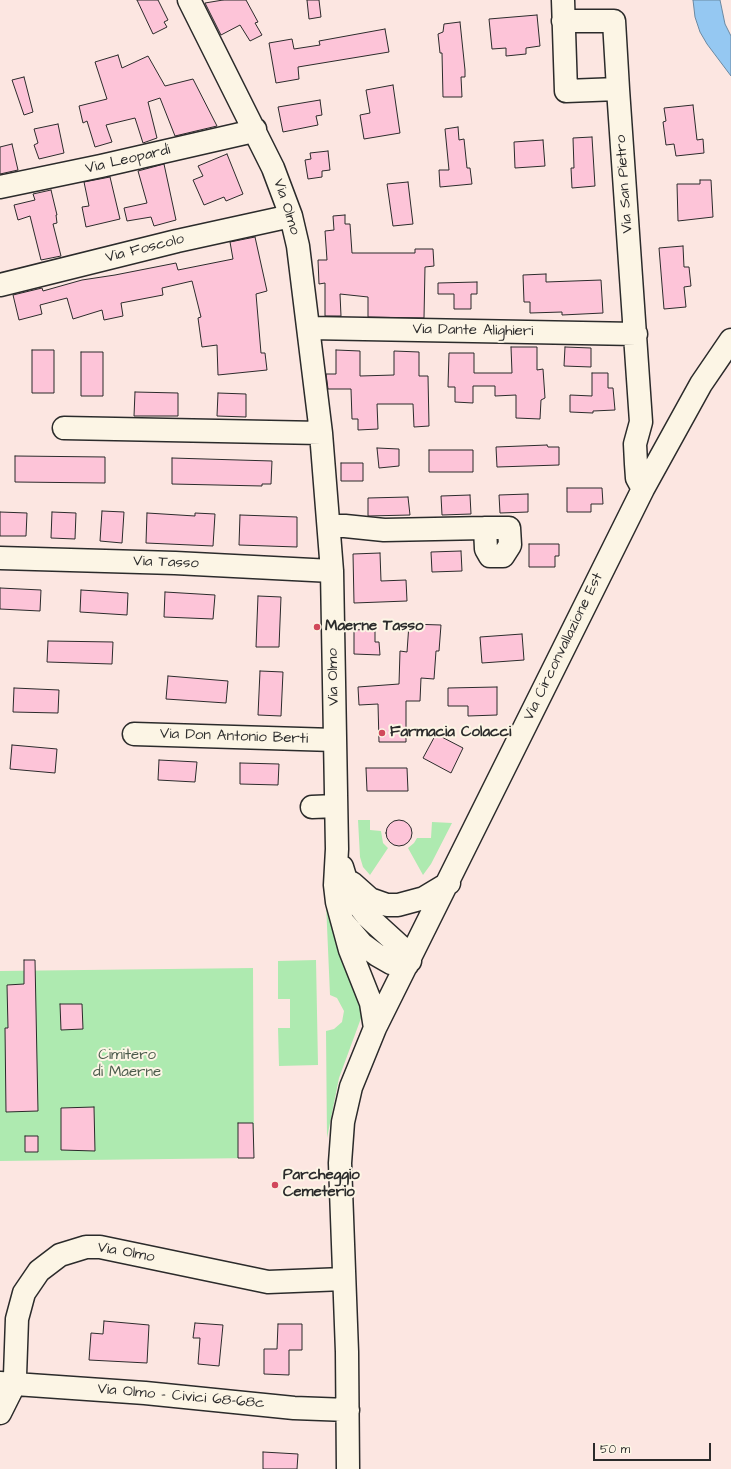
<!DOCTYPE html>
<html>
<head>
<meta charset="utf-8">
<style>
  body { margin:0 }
  #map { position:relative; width:731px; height:1469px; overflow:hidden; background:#fce6e1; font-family:"Architects Daughter",sans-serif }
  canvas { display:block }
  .scale { position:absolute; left:593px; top:1443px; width:118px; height:18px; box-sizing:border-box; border:2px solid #2b2b2b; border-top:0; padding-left:5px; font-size:12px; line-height:14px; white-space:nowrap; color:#2b2b2b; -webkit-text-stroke:3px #fcf5e5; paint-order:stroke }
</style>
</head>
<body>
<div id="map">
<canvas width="731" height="1469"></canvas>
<div class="scale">50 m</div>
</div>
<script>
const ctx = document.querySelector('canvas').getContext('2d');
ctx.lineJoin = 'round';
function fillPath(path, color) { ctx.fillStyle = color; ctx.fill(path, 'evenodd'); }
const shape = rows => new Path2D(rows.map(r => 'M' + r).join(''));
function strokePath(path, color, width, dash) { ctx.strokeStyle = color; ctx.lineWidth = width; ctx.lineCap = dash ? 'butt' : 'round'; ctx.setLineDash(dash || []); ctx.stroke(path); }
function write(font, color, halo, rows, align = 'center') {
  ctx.font = font + ' "Architects Daughter",sans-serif'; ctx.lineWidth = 4; ctx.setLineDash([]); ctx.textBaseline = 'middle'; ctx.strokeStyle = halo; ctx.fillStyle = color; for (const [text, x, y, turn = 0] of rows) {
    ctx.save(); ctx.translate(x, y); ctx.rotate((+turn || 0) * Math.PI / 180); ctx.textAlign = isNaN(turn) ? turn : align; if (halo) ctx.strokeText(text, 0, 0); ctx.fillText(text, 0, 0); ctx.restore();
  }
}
const green = shape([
  [358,820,370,820,370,830,381,831,383,843,388,848,370,875,363,867,360,857],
  [432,822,452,823,431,864,423,875,408,848,414,843,417,838,431,838],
  [325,880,364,1010,339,1078,327,1138,326,1031,334,1029,342,1022,344,1011,337,998,330,995],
  [316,960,318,1065,279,1066,278,1028,290,1028,290,999,278,999,278,961],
  [253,968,254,1158,0,1161,0,971]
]);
const water = shape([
  [693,0,720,0,725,24,731,36,731,76,707,44,700,32,695,17,693,0]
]);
const building = shape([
  [137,0,158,0,168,20,164,22,167,27,153,34,137,0],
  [223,0,246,0,258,22,255,23,262,35,250,41,240,25,221,35,205,3,223,0],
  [307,0,319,0,321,17,309,19,307,0],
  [537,15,540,46,526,48,526,54,506,56,506,48,492,49,489,19,537,15],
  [460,22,465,70,465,77,461,77,462,97,443,97,442,53,440,53,438,34,443,32,444,24,460,22],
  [385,29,389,52,298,67,299,79,276,83,269,43,292,39,294,49,320,45,319,41,385,29],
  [118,55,122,68,148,56,165,86,193,79,217,126,175,136,160,98,148,102,157,138,143,143,135,118,106,125,112,142,95,147,87,121,83,123,79,106,107,99,95,62,118,55],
  [24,77,33,112,24,115,12,80,24,77],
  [393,85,400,133,364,139,360,115,370,113,366,90,393,85],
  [320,100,322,115,316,116,318,125,283,132,278,107,320,100],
  [693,105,697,140,703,139,704,153,676,156,674,144,666,145,663,122,666,121,664,108,693,105],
  [58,124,64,153,39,159,34,145,38,143,34,129,58,124],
  [458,127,459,140,464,139,467,168,470,168,472,184,440,187,439,170,449,170,445,129,458,127],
  [592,137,595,186,572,188,571,168,574,168,573,138,592,137],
  [543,140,545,166,515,168,514,142,543,140],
  [12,144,18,170,0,174,0,147,12,144],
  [328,151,330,170,322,171,322,177,308,179,305,160,311,159,310,153,328,151],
  [227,154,243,194,226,201,224,197,204,205,193,180,203,176,198,166,227,154],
  [164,164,176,220,154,226,151,217,127,221,124,208,147,203,138,171,164,164],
  [110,177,120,219,86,227,82,207,89,206,84,182,110,177],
  [700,180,711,180,713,217,678,221,677,184,700,184,700,180],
  [408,182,413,224,393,226,387,184,408,182],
  [51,190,57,215,56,215,57,223,53,224,61,256,41,260,30,216,18,220,14,205,35,200,33,194,51,190],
  [345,215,345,224,350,224,352,253,415,253,415,249,433,249,434,266,425,267,424,318,368,317,368,297,340,294,341,316,325,316,325,283,319,284,318,260,327,260,325,231,334,230,333,216,345,215],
  [255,237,267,291,256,294,261,353,265,353,267,370,218,375,217,345,202,347,198,318,201,317,192,281,162,288,163,295,121,303,123,316,104,320,102,310,73,319,67,298,40,305,42,314,19,320,13,295,42,288,43,291,82,280,115,275,176,263,178,270,233,259,230,242,255,237],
  [683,246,684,267,689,267,691,286,684,287,686,307,664,309,659,248,683,246],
  [546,274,546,282,601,280,603,313,562,315,562,312,530,313,530,302,524,302,523,275,546,274],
  [477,282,477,294,471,294,471,309,454,309,454,294,438,294,438,283,477,282],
  [511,347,537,347,537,370,543,369,545,398,541,400,540,419,516,418,516,395,495,396,495,386,473,386,473,403,455,402,455,387,448,387,449,353,474,353,474,373,512,373,511,347],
  [565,347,591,348,591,367,564,366,565,347],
  [32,350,54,350,54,393,32,393,32,350],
  [336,350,360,351,360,376,394,375,394,351,419,352,419,376,428,376,429,426,414,427,413,404,377,404,378,429,358,430,358,419,352,419,351,389,328,389,326,374,336,374,336,350],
  [81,352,103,352,103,396,81,396,81,352],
  [592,373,608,373,608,388,613,388,615,410,593,411,593,413,570,412,570,395,592,396,592,373],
  [135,392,178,393,178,416,134,416,135,392],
  [218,393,246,394,246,417,217,416,218,393],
  [547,445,548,447,559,447,559,465,497,467,496,447,547,445],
  [377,448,399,449,399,466,379,468,377,448],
  [429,450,473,450,473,472,429,472,429,450],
  [15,456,105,457,105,483,15,482,15,456],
  [172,458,272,461,271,484,262,484,262,486,172,484,172,458],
  [341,463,363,463,363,481,341,481,341,463],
  [567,488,602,488,603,504,591,504,591,512,567,512,567,488],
  [528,494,528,512,500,513,499,495,528,494],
  [470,495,471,514,442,515,441,496,470,495],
  [408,497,410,515,368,516,368,498,408,497],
  [102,511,124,512,122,543,100,541,102,511],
  [0,512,27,513,26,536,0,536,0,512],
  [52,512,76,513,75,539,51,538,52,512],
  [147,513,195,516,195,513,215,514,213,546,146,543,147,513],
  [240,515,297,517,297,547,239,545,240,515],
  [529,544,559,544,559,556,555,556,555,567,529,567,529,544],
  [461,551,462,571,432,572,431,552,461,551],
  [380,553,381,581,406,580,407,601,354,603,353,554,380,553],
  [0,588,41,590,40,611,0,609,0,588],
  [81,590,128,593,127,615,80,612,81,590],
  [165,592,215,595,213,619,164,617,165,592],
  [258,596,281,597,279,647,256,647,258,596],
  [409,624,441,625,439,651,436,651,434,679,421,678,420,701,406,701,406,742,379,742,378,704,359,705,358,687,399,684,400,651,407,652,409,624],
  [375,629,375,642,379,642,380,655,354,654,354,630,375,629],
  [522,634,524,660,482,663,480,637,522,634],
  [48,641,113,642,112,664,47,662,48,641],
  [260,671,283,672,281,716,258,715,260,671],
  [168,676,228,681,226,703,166,699,168,676],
  [497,687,497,715,468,716,468,706,448,706,448,688,497,687],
  [14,688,59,690,58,713,13,712,14,688],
  [436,734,463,748,451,773,423,758,436,734],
  [12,745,57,749,55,773,10,769,12,745],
  [159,760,197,762,195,782,158,780,159,760],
  [240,763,279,764,278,785,240,784,240,763],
  [366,768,407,768,408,791,367,791,366,768],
  '386 833a13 13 0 1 1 26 0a13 13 0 1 1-26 0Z',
  [24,960,35,960,38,1111,6,1112,5,1028,8,1028,7,985,24,984,24,960],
  [60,1004,82,1004,83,1029,61,1030,60,1004],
  [94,1107,95,1151,61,1150,61,1108,94,1107],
  [238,1123,253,1123,254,1158,238,1158,238,1123],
  [25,1136,38,1136,38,1152,25,1152,25,1136],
  [104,1321,149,1325,147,1363,89,1360,91,1333,103,1334,104,1321],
  [195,1323,223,1325,219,1366,198,1364,200,1338,193,1338,195,1323],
  [278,1324,302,1324,302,1350,289,1350,289,1375,264,1374,264,1349,277,1349,278,1324],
  [263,1452,298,1454,297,1469,263,1469,263,1452]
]);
const minor = shape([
  [189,0,273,168,291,216,298,246,321,433,332,571,337,849,335,885,337,902,350,950,371,1003,375,1028],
  [563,0,566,91,618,89,641,422,635,444,636,464,637,478,643,489],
  [563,21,614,21,618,89],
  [0,187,101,166,245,133,255,129],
  [0,285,177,241,291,216],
  [310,328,636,334],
  [64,428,321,433],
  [329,526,345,526,384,530,485,528,509,528,510,545,503,556,490,556,486,549,485,528],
  [0,558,175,563,332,571],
  [134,734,334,740],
  [312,807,336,806],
  [342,867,350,893,356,902,367,916,401,947,410,961],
  [352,883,370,899,387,905,398,905,424,898,449,883],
  [345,924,362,944,377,955,391,963,407,965],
  [0,1383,145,1393,294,1408,348,1410],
  [0,1413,12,1389,15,1376,17,1319,24,1293,39,1271,60,1255,86,1247,100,1247,268,1282,344,1279],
  [348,1469,347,1352,340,1163,343,1122,351,1087,375,1028,643,489,701,384,731,340]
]);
const markers = [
  [317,627,4,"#d1495b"],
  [382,733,4,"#d1495b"],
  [275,1185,4,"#d1495b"]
];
const streetNames = [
  ["Via Leopardi",128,160,-13],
  ["Via San Pietro",625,184,-94],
  ["Via Olmo",286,207,72],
  ["Via Foscolo",145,249,-14],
  ["Via Dante Alighieri",473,331,1],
  ["Via Tasso",166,563,2],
  ["Via Circonvallazione Est",564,647,-64],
  ["Via Olmo",334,677,-91],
  ["Via Don Antonio Berti",234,737,2],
  ["Via Olmo",126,1253,10],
  ["Via Olmo - Civici 68-68c",181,1397,5]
];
const poiNames = [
  ["Maerne Tasso",325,627],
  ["Farmacia Colacci",390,733],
  ["Parcheggio",283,1176],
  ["Cemeterio",283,1193]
];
const parkNames = [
  ["Cimitero",127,1056],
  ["di Maerne",127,1073]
];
fillPath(green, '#aeeab0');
fillPath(water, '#95c8f2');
strokePath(water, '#6b89a2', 1);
fillPath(building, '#fdc4d8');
strokePath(building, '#2b2b2b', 1);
strokePath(minor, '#2b2b2b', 25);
strokePath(minor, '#fcf5e5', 22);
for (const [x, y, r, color] of markers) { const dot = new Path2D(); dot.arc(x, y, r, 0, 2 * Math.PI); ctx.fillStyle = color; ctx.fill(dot); strokePath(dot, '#fcf5e5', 1.5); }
write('15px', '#2b2b2b', '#fcf5e5', streetNames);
write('bold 15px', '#2b2b2b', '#fcf5e5', poiNames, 'left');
write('15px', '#4c5b4c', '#fcf5e5', parkNames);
</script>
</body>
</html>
